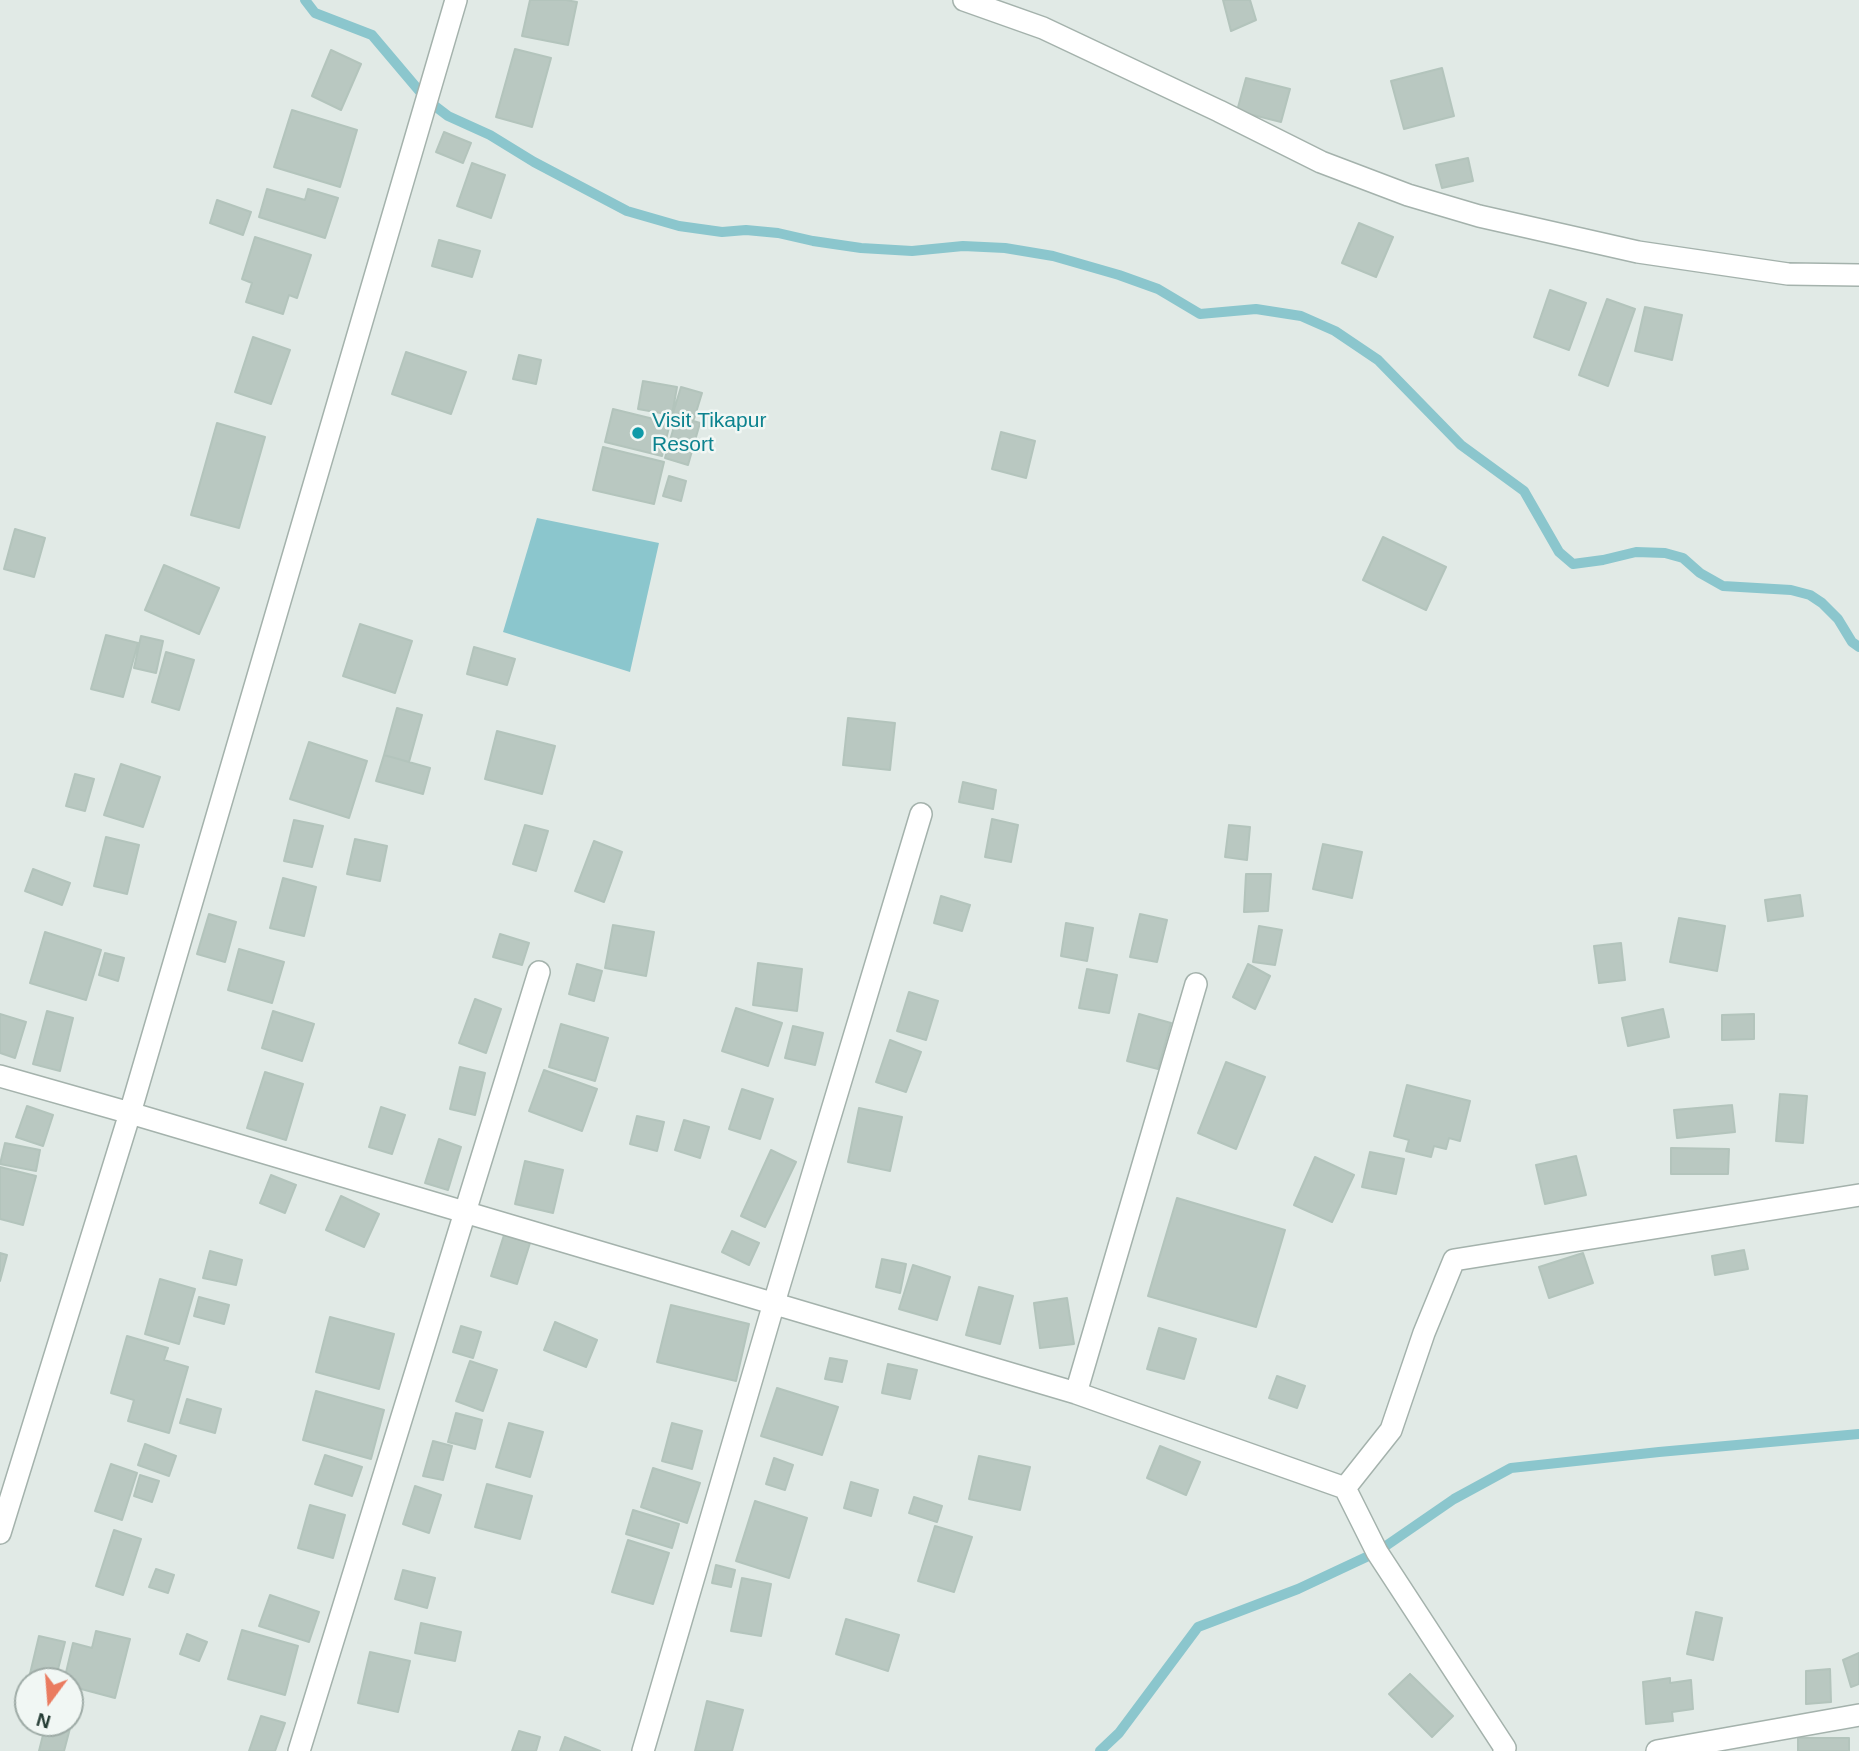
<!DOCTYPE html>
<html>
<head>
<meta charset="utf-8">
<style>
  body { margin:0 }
  #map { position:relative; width:1859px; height:1751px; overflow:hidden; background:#e1eae6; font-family:Helvetica,sans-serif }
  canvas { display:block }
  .north { position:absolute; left:14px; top:1667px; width:70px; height:70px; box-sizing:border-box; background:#f1f7f4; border:2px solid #9eaba6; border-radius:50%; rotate:196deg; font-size:19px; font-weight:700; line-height:28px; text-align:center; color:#223a32 }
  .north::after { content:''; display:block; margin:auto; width:24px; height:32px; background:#ea7b5f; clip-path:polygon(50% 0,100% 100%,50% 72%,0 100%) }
</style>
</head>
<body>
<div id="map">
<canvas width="1859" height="1751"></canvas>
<div class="north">N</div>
</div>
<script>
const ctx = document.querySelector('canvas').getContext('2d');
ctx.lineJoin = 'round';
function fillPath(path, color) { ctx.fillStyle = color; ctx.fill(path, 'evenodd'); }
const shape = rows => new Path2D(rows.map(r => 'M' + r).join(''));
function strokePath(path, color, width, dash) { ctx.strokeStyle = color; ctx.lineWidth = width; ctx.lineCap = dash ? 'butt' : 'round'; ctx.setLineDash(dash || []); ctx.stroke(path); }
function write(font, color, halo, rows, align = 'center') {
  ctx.font = font + ' Helvetica,sans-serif'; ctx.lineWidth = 5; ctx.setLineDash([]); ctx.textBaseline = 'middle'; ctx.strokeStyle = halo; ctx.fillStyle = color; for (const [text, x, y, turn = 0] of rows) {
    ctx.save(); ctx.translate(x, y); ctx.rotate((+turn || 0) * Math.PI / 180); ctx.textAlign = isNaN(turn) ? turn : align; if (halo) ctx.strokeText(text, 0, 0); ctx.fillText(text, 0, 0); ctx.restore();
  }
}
const water = shape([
  [537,518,659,543,630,672,503,632]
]);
const stream = shape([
  [305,0,315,13,372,35,427,100,448,116,490,135,534,162,627,211,679,226,722,232,746,230,778,233,813,241,861,248,912,251,963,246,1005,248,1053,256,1119,275,1158,289,1200,314,1256,309,1301,316,1335,331,1378,360,1461,445,1524,491,1559,552,1573,564,1603,560,1636,552,1665,553,1683,558,1700,573,1723,586,1791,590,1810,595,1822,603,1838,619,1852,642,1859,647],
  [1100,1751,1119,1733,1198,1627,1298,1589,1377,1552,1454,1499,1511,1468,1659,1452,1859,1434]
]);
const building = shape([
  [530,0,566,0,577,2,568,45,522,36,530,0],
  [1223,0,1250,0,1256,20,1231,31,1223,0],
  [515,49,551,58,532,127,496,117,515,49],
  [331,50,361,64,341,110,312,96,331,50],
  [1442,68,1454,116,1404,129,1391,81,1442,68],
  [1246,78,1290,89,1281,122,1237,111,1246,78],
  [292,110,357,130,340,187,274,167,292,110],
  [444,132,471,143,463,163,436,152,444,132],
  [1468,158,1473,181,1442,188,1436,165,1468,158],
  [472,163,505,175,491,218,457,206,472,163],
  [267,189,305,200,308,189,338,198,325,238,259,217,267,189],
  [217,200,251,212,243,235,210,223,217,200],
  [1359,223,1393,237,1376,277,1342,263,1359,223],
  [255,237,311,255,297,298,289,295,283,314,246,302,252,283,242,279,255,237],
  [439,240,480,251,472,277,432,266,439,240],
  [1550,290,1586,303,1569,350,1534,337,1550,290],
  [1607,299,1635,309,1608,386,1579,375,1607,299],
  [1645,307,1682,315,1672,360,1635,351,1645,307],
  [253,337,290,350,271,404,235,392,253,337],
  [406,352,466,372,451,414,392,394,406,352],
  [519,355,541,360,536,384,513,379,519,355],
  [643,381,677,387,672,415,638,409,643,381],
  [681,387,702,393,694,419,673,413,681,387],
  [613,409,670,423,662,456,605,442,613,409],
  [677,416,700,423,688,465,665,458,677,416],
  [217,423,265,437,239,528,191,515,217,423],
  [1001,432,1035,441,1026,478,992,469,1001,432],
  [603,447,664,462,654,504,593,490,603,447],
  [669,476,686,481,681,501,663,496,669,476],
  [15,529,45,538,34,577,4,569,15,529],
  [1383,537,1446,567,1426,610,1363,580,1383,537],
  [164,565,219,588,199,634,145,610,164,565],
  [360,624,412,641,395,693,343,676,360,624],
  [106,635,138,643,123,697,91,689,106,635],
  [141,636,163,641,156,673,134,668,141,636],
  [474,647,515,659,507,685,467,674,474,647],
  [166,652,194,660,179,710,152,702,166,652],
  [397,708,422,715,409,762,384,755,397,708],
  [848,718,895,723,890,770,843,765,848,718],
  [497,731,555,746,542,794,485,779,497,731],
  [309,742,367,761,349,818,290,799,309,742],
  [384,755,430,768,423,794,376,781,384,755],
  [121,764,160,777,143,827,104,815,121,764],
  [75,774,94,779,85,811,66,806,75,774],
  [963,782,996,790,993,809,959,802,963,782],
  [992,819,1018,825,1011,862,985,857,992,819],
  [294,820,323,826,312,867,284,861,294,820],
  [525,825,548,831,536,871,513,864,525,825],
  [1229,825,1250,827,1247,860,1225,857,1229,825],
  [106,837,139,845,127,894,94,886,106,837],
  [355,839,387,846,380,881,347,874,355,839],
  [594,841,622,852,604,902,575,891,594,841],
  [1323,844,1362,852,1352,898,1313,889,1323,844],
  [33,869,70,883,62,905,25,891,33,869],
  [1246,874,1271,874,1268,911,1244,912,1246,874],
  [283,878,316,887,304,936,270,928,283,878],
  [1800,895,1803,916,1768,921,1765,900,1800,895],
  [941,896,970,905,962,931,934,923,941,896],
  [209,914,236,922,225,962,197,954,209,914],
  [1140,914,1167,920,1157,962,1130,957,1140,914],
  [1679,918,1725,926,1717,971,1670,962,1679,918],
  [1066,923,1093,928,1087,961,1061,956,1066,923],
  [613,925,654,932,646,976,605,968,613,925],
  [1259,926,1282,930,1275,965,1253,962,1259,926],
  [45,932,101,950,86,1000,30,983,45,932],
  [500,934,529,943,522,965,493,957,500,934],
  [1621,943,1625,980,1599,983,1594,946,1621,943],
  [239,949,284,962,272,1003,228,990,239,949],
  [105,953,124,958,118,981,99,975,105,953],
  [758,963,802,969,797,1011,753,1005,758,963],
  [577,964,602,971,594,1001,569,994,577,964],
  [1248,964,1270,976,1255,1009,1233,997,1248,964],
  [1087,969,1117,975,1109,1013,1079,1008,1087,969],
  [909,992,938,1001,926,1040,897,1031,909,992],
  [475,999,501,1009,486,1053,459,1043,475,999],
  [736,1008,782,1023,768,1066,722,1051,736,1008],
  [1663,1009,1669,1037,1628,1046,1622,1018,1663,1009],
  [47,1011,73,1018,60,1071,33,1064,47,1011],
  [273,1011,314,1024,302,1061,262,1048,273,1011],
  [0,1014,26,1022,15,1058,0,1053,0,1014],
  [1139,1014,1171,1023,1158,1069,1127,1061,1139,1014],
  [1754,1014,1754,1039,1722,1040,1722,1015,1754,1014],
  [561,1024,608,1038,595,1081,549,1067,561,1024],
  [793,1026,823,1033,815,1065,785,1058,793,1026],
  [890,1040,921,1052,906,1092,876,1082,890,1040],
  [1226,1062,1265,1077,1236,1149,1198,1133,1226,1062],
  [460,1067,485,1073,475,1115,450,1109,460,1067],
  [544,1070,597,1089,582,1131,529,1111,544,1070],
  [265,1072,303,1084,286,1140,247,1128,265,1072],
  [1407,1085,1470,1101,1460,1141,1449,1138,1446,1149,1434,1146,1431,1157,1406,1151,1409,1140,1394,1136,1407,1085],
  [742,1089,773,1099,760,1139,729,1129,742,1089],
  [1780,1094,1807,1096,1803,1143,1776,1141,1780,1094],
  [1732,1105,1735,1132,1677,1138,1674,1110,1732,1105],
  [27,1106,53,1115,43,1146,16,1137,27,1106],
  [381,1107,405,1115,392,1154,369,1147,381,1107],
  [859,1108,902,1117,890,1171,848,1162,859,1108],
  [637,1116,664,1122,657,1151,630,1144,637,1116],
  [684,1120,709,1127,700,1158,675,1150,684,1120],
  [439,1139,461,1147,448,1190,425,1183,439,1139],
  [5,1143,40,1150,36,1171,0,1164,5,1143],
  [1671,1148,1729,1149,1728,1174,1671,1174,1671,1148],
  [771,1150,796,1162,765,1227,741,1216,771,1150],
  [1370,1152,1404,1159,1396,1194,1362,1187,1370,1152],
  [1576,1156,1586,1195,1545,1204,1536,1165,1576,1156],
  [1315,1157,1354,1175,1332,1222,1294,1205,1315,1157],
  [525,1161,563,1170,553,1213,515,1204,525,1161],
  [0,1167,36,1176,23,1225,0,1219,0,1167],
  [271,1175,296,1185,285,1213,260,1203,271,1175],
  [341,1196,379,1214,364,1247,326,1230,341,1196],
  [1177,1198,1285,1230,1256,1327,1148,1296,1177,1198],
  [732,1231,759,1243,749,1265,722,1252,732,1231],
  [504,1235,530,1243,517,1284,491,1276,504,1235],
  [1744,1250,1748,1269,1715,1275,1712,1256,1744,1250],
  [210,1251,242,1260,236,1285,203,1278,210,1251],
  [0,1253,7,1255,0,1281,0,1253],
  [1583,1253,1593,1283,1549,1298,1539,1267,1583,1253],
  [882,1259,906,1264,900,1293,876,1287,882,1259],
  [913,1265,950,1277,937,1320,899,1309,913,1265],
  [160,1279,195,1289,179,1344,145,1334,160,1279],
  [979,1287,1013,1296,1000,1344,966,1335,979,1287],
  [199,1297,229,1305,224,1324,194,1316,199,1297],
  [1067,1298,1074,1344,1040,1348,1034,1303,1067,1298],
  [671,1305,749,1324,736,1381,657,1362,671,1305],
  [330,1317,394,1334,379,1389,316,1372,330,1317],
  [555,1322,597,1340,586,1367,544,1350,555,1322],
  [461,1326,481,1332,473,1358,453,1352,461,1326],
  [1159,1328,1196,1339,1184,1379,1147,1369,1159,1328],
  [127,1336,168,1348,164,1360,188,1367,169,1433,128,1421,134,1400,111,1393,127,1336],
  [830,1358,847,1361,842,1382,825,1379,830,1358],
  [470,1361,497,1370,483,1411,456,1401,470,1361],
  [888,1364,917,1370,910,1399,882,1393,888,1364],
  [1277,1376,1305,1386,1297,1408,1269,1398,1277,1376],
  [777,1388,838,1407,822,1455,761,1436,777,1388],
  [316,1391,384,1410,371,1459,303,1440,316,1391],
  [187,1399,221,1409,215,1433,180,1423,187,1399],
  [456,1413,482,1420,475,1449,448,1442,456,1413],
  [509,1423,543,1432,530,1477,496,1467,509,1423],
  [672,1423,702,1431,692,1469,662,1461,672,1423],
  [433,1441,452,1446,443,1480,423,1476,433,1441],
  [145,1444,176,1456,169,1476,138,1465,145,1444],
  [1160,1446,1200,1462,1186,1495,1147,1478,1160,1446],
  [325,1455,362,1467,352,1496,315,1484,325,1455],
  [979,1456,1030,1467,1020,1510,969,1499,979,1456],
  [774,1458,793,1465,785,1490,766,1484,774,1458],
  [111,1464,137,1473,122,1520,95,1511,111,1464],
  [653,1468,700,1483,687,1523,641,1507,653,1468],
  [140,1475,159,1481,152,1502,134,1496,140,1475],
  [851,1482,878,1490,871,1516,844,1508,851,1482],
  [487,1484,532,1496,520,1539,475,1527,487,1484],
  [415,1486,441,1495,429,1533,403,1524,415,1486],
  [914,1497,942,1506,937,1522,909,1513,914,1497],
  [755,1501,807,1518,789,1578,736,1561,755,1501],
  [310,1505,345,1515,333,1558,298,1548,310,1505],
  [633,1510,679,1524,672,1548,626,1534,633,1510],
  [935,1526,972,1537,954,1592,918,1581,935,1526],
  [114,1530,141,1539,123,1595,96,1586,114,1530],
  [628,1540,669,1553,653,1604,612,1592,628,1540],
  [716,1565,735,1570,731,1587,712,1583,716,1565],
  [156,1569,174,1575,168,1593,149,1587,156,1569],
  [403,1570,435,1578,427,1608,395,1599,403,1570],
  [742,1578,771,1584,761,1636,731,1631,742,1578],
  [270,1595,319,1612,309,1642,259,1626,270,1595],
  [1696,1612,1722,1618,1713,1660,1687,1654,1696,1612],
  [846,1619,899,1635,888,1671,836,1654,846,1619],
  [421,1623,461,1632,455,1661,415,1653,421,1623],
  [242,1630,298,1646,285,1695,228,1679,242,1630],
  [96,1631,130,1639,115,1698,70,1686,70,1681,64,1681,73,1643,92,1648,96,1631],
  [187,1634,207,1642,199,1661,180,1654,187,1634],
  [39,1636,65,1642,55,1681,39,1681,29,1678,39,1636],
  [370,1652,410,1661,398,1712,358,1703,370,1652],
  [1859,1653,1859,1684,1851,1687,1843,1660,1859,1653],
  [1830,1669,1831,1702,1806,1704,1806,1671,1830,1669],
  [1410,1674,1453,1716,1432,1737,1389,1694,1410,1674],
  [1670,1678,1670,1683,1691,1680,1693,1709,1672,1712,1673,1721,1646,1724,1643,1682,1670,1678],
  [707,1701,743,1710,732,1751,695,1751,707,1701],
  [70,1716,73,1717,64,1751,39,1751,46,1723,70,1723,70,1716],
  [261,1716,285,1723,275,1751,249,1751,261,1716],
  [519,1731,540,1737,536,1751,512,1751,519,1731],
  [565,1737,600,1751,560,1751,565,1737],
  [1798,1738,1849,1738,1849,1751,1798,1751,1798,1738]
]);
const minor = shape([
  [964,0,1043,28,1219,111,1321,162,1408,195,1479,216,1638,252,1788,274,1859,275],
  [0,1076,130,1113,1076,1393,1345,1488,1377,1552,1505,1748,1504,1751],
  [1076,1393,1196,984],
  [1345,1488,1391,1430,1424,1333,1454,1260,1859,1195],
  [0,1533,130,1113,456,0],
  [299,1751,539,972],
  [643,1751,774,1303,921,814],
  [1657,1751,1859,1715]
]);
const markers = [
  [638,433,7,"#0f9aa8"]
];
const cultureNames = [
  ["Visit Tikapur",652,421],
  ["Resort",652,445]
];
fillPath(water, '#8bc6cd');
strokePath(stream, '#8bc6cd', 10);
fillPath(building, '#b9c8c1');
strokePath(building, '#b3c4bc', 2);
strokePath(minor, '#a4b2ac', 24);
strokePath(minor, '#fff', 21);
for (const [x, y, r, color] of markers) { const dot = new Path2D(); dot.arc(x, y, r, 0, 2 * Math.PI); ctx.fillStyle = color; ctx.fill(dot); strokePath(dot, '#f1f7f4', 2.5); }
write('21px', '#0d838f', '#f1f7f4', cultureNames, 'left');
</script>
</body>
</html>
